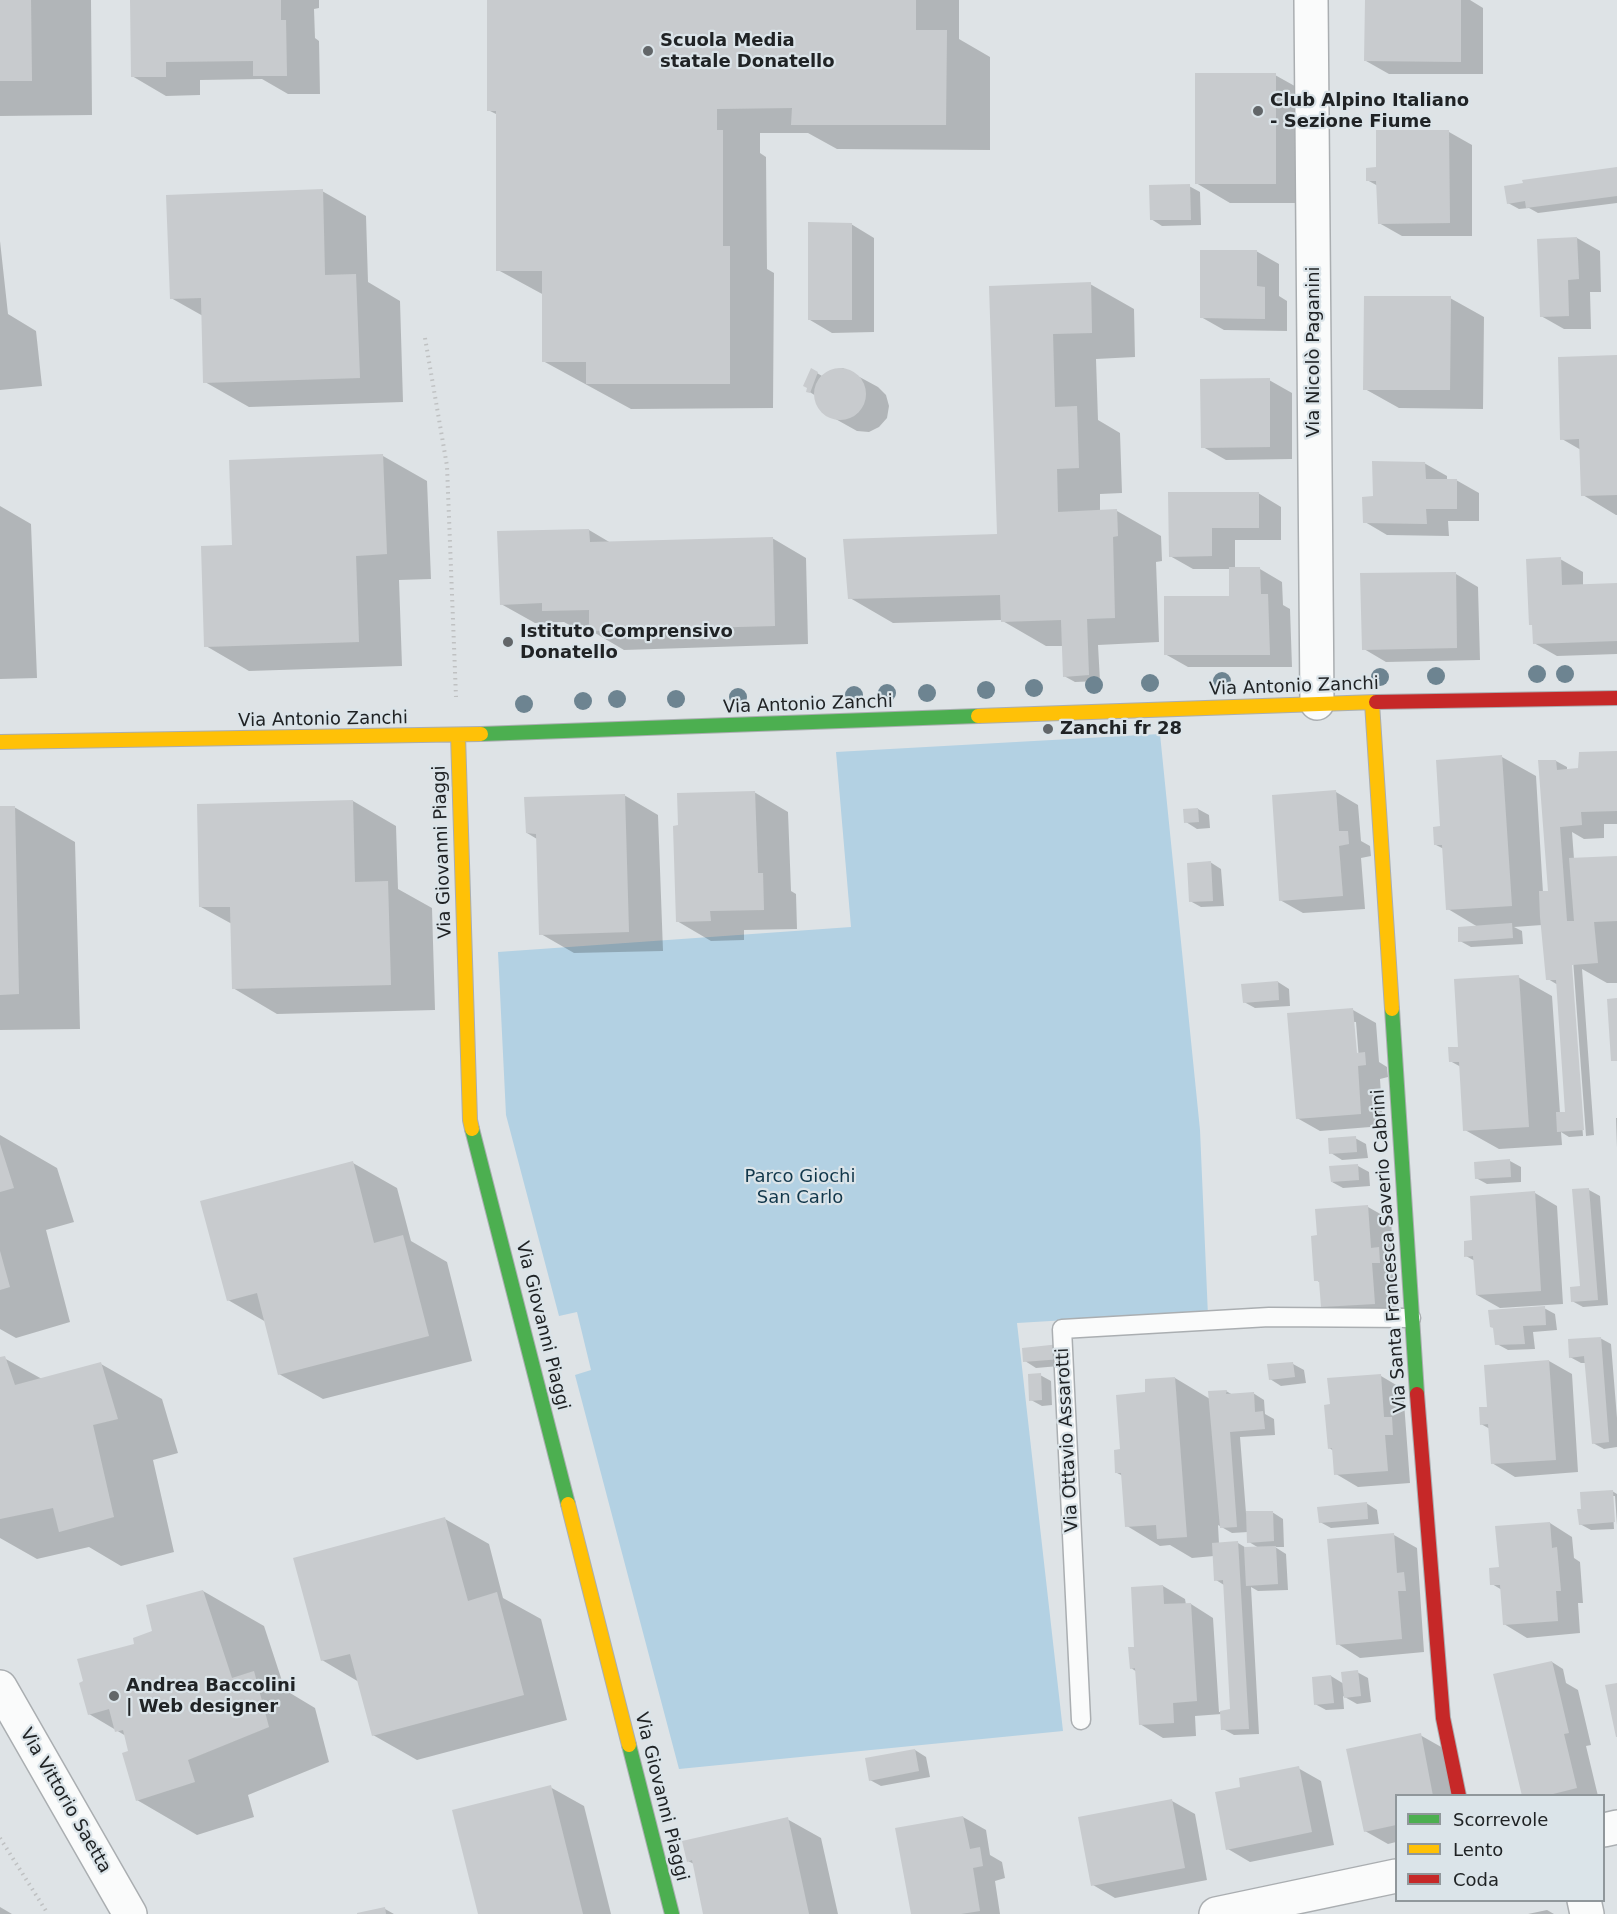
<!DOCTYPE html>
<html>
<head>
<meta charset="utf-8">
<style>
  body { margin:0 }
  #map { position:relative; width:1617px; height:1914px; overflow:hidden; background:#dee3e6; font-family:"DejaVu Sans",sans-serif }
  canvas { display:block }
  .legend { position:absolute; left:1395px; top:1794px; width:210px; height:108px; box-sizing:border-box; background:#dbe4e9; border:2px solid #90979b; margin:0; padding:8px 10px; list-style:none; font-size:18px; color:#202325 }
  .legend li { display:flex; align-items:center; gap:12px; height:30px }
  .legend b { width:30px; border:2px solid #90979b }
</style>
</head>
<body>
<div id="map">
<canvas width="1617" height="1914"></canvas>
<ul class="legend">
<li><b style="height:8px;background:#4caf50"></b>Scorrevole</li>
<li><b style="height:8px;background:#ffc107"></b>Lento</li>
<li><b style="height:8px;background:#c62828"></b>Coda</li>
</ul>
</div>
<script>
const ctx = document.querySelector('canvas').getContext('2d');
ctx.lineJoin = 'round';
function fillPath(path, color) { ctx.fillStyle = color; ctx.fill(path, 'evenodd'); }
const shape = rows => new Path2D(rows.map(r => 'M' + r).join(''));
function strokePath(path, color, width, dash) { ctx.strokeStyle = color; ctx.lineWidth = width; ctx.lineCap = dash ? 'butt' : 'round'; ctx.setLineDash(dash || []); ctx.stroke(path); }
function write(font, color, halo, rows, align = 'center') {
  ctx.font = font + ' "DejaVu Sans",sans-serif'; ctx.lineWidth = 4.5; ctx.setLineDash([]); ctx.textBaseline = 'middle'; ctx.strokeStyle = halo; ctx.fillStyle = color; for (const [text, x, y, turn = 0] of rows) {
    ctx.save(); ctx.translate(x, y); ctx.rotate((+turn || 0) * Math.PI / 180); ctx.textAlign = isNaN(turn) ? turn : align; if (halo) ctx.strokeText(text, 0, 0); ctx.fillText(text, 0, 0); ctx.restore();
  }
}
const green = shape([
  [1160,734,1200,1130,1208,1316,1152,1315,1017,1323,1063,1731,679,1769,575,1375,591,1370,577,1312,559,1316,506,1115,498,952,851,927,836,752]
]);
const shadow = shape([
  [0,0,91,0,92,115,0,116],
  [131,0,319,0,319,8,314,9,315,38,319,41,320,94,288,94,262,79,200,80,200,95,166,96,132,76],
  [488,0,959,0,959,39,990,57,990,150,837,149,808,133,760,133,760,153,766,157,767,269,774,273,773,408,631,409,543,361,544,295,498,270,498,115,488,110],
  [1366,0,1470,0,1483,8,1483,74,1389,74,1366,61],
  [1275,75,1309,94,1309,203,1230,203,1196,183],
  [1449,132,1472,145,1472,236,1402,236,1379,223,1378,186,1367,180,1377,169],
  [1617,169,1617,203,1538,213,1529,208,1519,209,1508,203],
  [1189,186,1200,192,1201,225,1162,226,1151,219],
  [322,191,366,216,368,282,400,301,403,402,249,407,205,382,203,316,171,298],
  [851,224,874,238,874,332,832,333,810,320],
  [1577,238,1600,251,1601,292,1590,292,1591,329,1564,329,1541,316],
  [0,241,8,314,36,331,42,386,0,390],
  [1256,251,1279,264,1279,296,1287,301,1287,331,1224,330,1201,317],
  [1090,284,1134,309,1135,357,1096,359,1098,420,1120,433,1122,493,1100,494,1100,512,1117,511,1161,536,1162,561,1156,562,1159,642,1098,645,1100,681,1075,682,1064,676,1063,646,1046,646,1001,620,893,623,850,598,999,535,991,288],
  [1450,298,1484,317,1483,409,1399,408,1365,389],
  [1617,357,1617,515,1616,515,1583,495,1581,450,1562,439],
  [843,368,878,387,886,395,889,406,887,418,879,427,869,432,857,431,823,412,816,403,816,396,808,391,812,370,822,376,832,370],
  [1269,380,1292,393,1292,459,1226,460,1203,447],
  [383,456,427,481,431,579,399,580,402,666,249,671,206,646,234,547],
  [1424,463,1447,476,1447,480,1456,480,1479,493,1479,521,1448,521,1449,536,1387,535,1365,522,1375,498],
  [1258,493,1281,507,1281,540,1235,540,1235,569,1260,569,1282,582,1283,605,1290,609,1292,667,1188,667,1165,654,1231,598,1231,569,1193,569,1170,556],
  [0,506,31,524,37,678,0,679],
  [589,530,611,543,772,538,806,558,808,644,624,650,590,630,578,630,564,622,535,623,501,604],
  [1560,559,1583,572,1583,586,1617,584,1617,654,1557,656,1534,643],
  [1456,574,1478,587,1480,660,1386,662,1364,649],
  [1617,752,1617,824,1604,824,1604,838,1584,839,1572,832,1574,859,1617,857,1617,983,1607,983,1582,969,1594,1135,1586,1136,1572,946,1568,938,1583,1136,1569,1137,1561,1132,1562,1145,1499,1149,1465,1130,1461,1067,1450,1061,1518,977,1552,996,1560,1113,1567,1113,1558,985,1548,979,1542,925,1514,927,1522,931,1523,944,1471,947,1460,941,1478,927,1448,909,1444,849,1436,845,1442,828,1502,757,1536,776,1543,893,1550,893,1556,761,1567,767,1567,771,1580,770],
  [754,792,788,812,791,891,796,894,797,929,744,930,744,940,711,941,677,921],
  [1336,792,1358,805,1361,841,1370,846,1371,856,1361,858,1365,909,1303,913,1280,900],
  [624,795,658,815,663,951,574,953,541,934,537,839,527,833],
  [353,801,396,826,398,889,432,908,435,1010,277,1014,233,988,232,924,201,907],
  [14,807,75,842,80,1029,0,1030,0,808],
  [1198,809,1209,815,1210,828,1197,829,1186,822],
  [1210,862,1221,869,1224,906,1201,907,1190,901],
  [1278,982,1289,989,1290,1006,1255,1008,1244,1002],
  [1353,1010,1376,1023,1379,1062,1387,1067,1388,1077,1380,1079,1383,1126,1320,1131,1297,1118],
  [1353,1022,1356,1022,1359,1060,1356,1061],
  [1616,1118,1617,1118,1617,1148],
  [0,1135,57,1168,74,1222,46,1230,70,1322,16,1338,0,1329],
  [1355,1138,1366,1144,1368,1158,1342,1160,1331,1153],
  [1510,1161,1521,1167,1521,1182,1487,1184,1476,1178],
  [353,1163,397,1188,411,1241,447,1262,472,1361,323,1399,279,1374,266,1322,228,1300],
  [1358,1166,1369,1172,1370,1186,1343,1188,1332,1182],
  [1589,1190,1600,1196,1608,1305,1583,1307,1572,1301,1582,1287],
  [1535,1193,1557,1206,1563,1304,1500,1308,1477,1295,1475,1261,1466,1256],
  [1368,1207,1391,1220,1397,1316,1345,1319,1322,1306,1321,1283,1316,1280],
  [1544,1308,1555,1314,1557,1330,1533,1332,1535,1349,1508,1350,1497,1344],
  [1600,1338,1611,1344,1617,1418,1617,1447,1604,1449,1593,1443,1586,1363,1581,1363,1570,1357],
  [1024,1349,1071,1365,1036,1368,1025,1361],
  [4,1358,42,1379,101,1364,162,1399,178,1453,153,1460,174,1552,121,1566,89,1547,37,1559,0,1538,0,1359],
  [1549,1361,1572,1374,1578,1472,1515,1477,1492,1463,1490,1429,1481,1424,1489,1408,1486,1366],
  [1293,1364,1304,1370,1306,1383,1281,1386,1270,1379],
  [1040,1375,1051,1381,1052,1405,1042,1406,1031,1400],
  [1381,1376,1403,1389,1410,1483,1358,1487,1336,1474,1334,1451,1329,1448,1331,1406],
  [1175,1378,1210,1399,1226,1391,1233,1395,1253,1393,1264,1400,1265,1414,1274,1419,1275,1435,1240,1437,1246,1513,1272,1512,1283,1519,1284,1547,1275,1547,1286,1554,1288,1590,1258,1591,1251,1587,1259,1734,1234,1735,1223,1729,1222,1714,1195,1716,1196,1736,1163,1738,1140,1724,1137,1672,1131,1668,1136,1648,1163,1586,1185,1599,1186,1605,1191,1604,1213,1618,1219,1712,1231,1711,1224,1585,1216,1580,1214,1556,1192,1558,1170,1545,1160,1546,1127,1526,1123,1476,1117,1473,1122,1451,1147,1394],
  [1218,1525,1232,1533,1248,1532,1249,1542,1259,1548,1248,1549,1238,1543,1219,1544],
  [1612,1491,1617,1494,1617,1525,1615,1496,1612,1496,1614,1529,1591,1530,1580,1524],
  [1366,1503,1377,1510,1379,1524,1331,1528,1320,1522],
  [445,1519,489,1544,503,1598,541,1619,567,1720,417,1760,373,1735,359,1682,322,1660],
  [1550,1523,1572,1537,1574,1558,1580,1562,1583,1603,1578,1603,1580,1633,1527,1638,1504,1624,1502,1590,1492,1584,1500,1569],
  [1394,1535,1417,1548,1424,1652,1360,1658,1338,1644],
  [203,1591,264,1626,285,1690,315,1708,329,1762,248,1795,254,1817,197,1835,137,1800,126,1736,89,1714,135,1645],
  [1552,1662,1563,1669,1566,1683,1578,1690,1591,1745,1586,1746,1598,1796,1523,1796],
  [1357,1672,1368,1678,1371,1702,1357,1704,1343,1696,1344,1709,1326,1710,1315,1704,1331,1676,1344,1684],
  [1420,1735,1443,1748,1453,1796,1396,1796,1396,1842,1388,1844,1365,1831],
  [915,1750,926,1757,930,1777,881,1786,870,1780],
  [1298,1768,1321,1781,1334,1845,1250,1862,1228,1849,1242,1788],
  [550,1787,584,1806,611,1914,480,1914],
  [1172,1801,1195,1814,1207,1880,1115,1898,1093,1885],
  [963,1817,986,1830,990,1855,1002,1862,1005,1878,995,1881,1000,1914,912,1914],
  [787,1819,821,1838,838,1914,705,1914,694,1864,688,1861],
  [0,1907,12,1914,0,1914],
  [385,1909,394,1914,359,1914],
  [1547,1910,1554,1914,1528,1914]
]);
const building = shape([
  [0,0,31,0,32,81,0,81],
  [130,0,281,0,281,20,286,20,287,76,253,76,253,61,166,62,166,77,131,77],
  [487,0,916,0,916,30,947,30,946,125,791,125,792,108,717,109,717,130,723,130,723,246,730,246,730,384,586,384,586,362,542,362,542,271,496,271,496,111,487,111],
  [1365,0,1461,0,1461,62,1364,61],
  [1195,73,1276,73,1276,184,1195,184],
  [1376,130,1449,130,1450,223,1378,224,1376,181,1366,181,1366,168,1376,167],
  [1617,167,1617,196,1526,208,1525,201,1507,204,1504,186,1523,183,1522,180],
  [1190,184,1191,220,1150,220,1149,185],
  [323,189,325,275,356,274,360,378,203,383,201,298,170,299,166,195],
  [808,222,852,223,852,320,808,320],
  [1577,237,1579,279,1568,280,1569,316,1540,317,1537,239],
  [1200,250,1257,250,1257,286,1265,287,1265,319,1200,318],
  [1091,282,1092,333,1053,334,1055,407,1077,406,1079,468,1057,469,1058,512,1117,509,1118,536,1113,537,1115,618,1087,619,1089,675,1063,677,1061,620,1001,622,1000,595,848,599,843,539,997,534,989,286],
  [1364,296,1451,296,1450,390,1363,390],
  [1617,355,1617,495,1581,496,1579,439,1560,440,1558,357],
  '814 394a26 26 0 1 1 52 0a26 26 0 1 1-52 0Z',
  [811,368,818,372,810,393,806,392,807,388,803,386],
  [1270,378,1270,447,1201,448,1200,379],
  [383,454,387,554,356,556,359,642,204,647,201,546,232,545,229,460],
  [1372,461,1425,462,1426,479,1457,479,1457,509,1426,509,1427,524,1363,523,1362,497,1373,496],
  [1168,492,1259,492,1259,528,1212,528,1212,556,1169,557],
  [589,529,590,542,773,537,775,626,589,631,589,610,542,611,542,603,500,605,497,531],
  [1561,557,1562,585,1617,583,1617,641,1533,644,1532,625,1529,625,1526,559],
  [1229,567,1260,567,1261,594,1268,594,1270,655,1164,655,1164,596,1229,596],
  [1456,572,1457,648,1362,650,1360,573],
  [1617,751,1617,811,1581,812,1582,825,1560,827,1567,921,1574,921,1569,858,1617,856,1617,921,1594,922,1598,963,1572,965,1584,1130,1557,1132,1556,1112,1565,1112,1556,980,1546,980,1540,917,1539,891,1548,891,1538,760,1556,760,1557,770,1578,768,1579,752],
  [1502,755,1512,906,1446,910,1442,845,1434,845,1433,827,1440,826,1436,760],
  [1336,790,1339,831,1348,831,1349,844,1339,846,1343,896,1279,901,1272,795],
  [755,791,758,873,763,873,764,910,710,911,711,921,676,922,673,826,678,825,677,793],
  [625,794,629,932,539,935,536,834,526,833,524,797],
  [353,800,355,882,388,881,391,985,232,989,230,907,199,907,197,804],
  [0,806,15,806,19,994,0,995],
  [1198,808,1199,822,1184,823,1183,809],
  [1211,861,1213,901,1189,902,1187,863],
  [1512,923,1513,938,1458,942,1458,927],
  [1519,975,1529,1127,1463,1131,1459,1062,1449,1062,1448,1047,1458,1047,1454,979],
  [1278,981,1279,1000,1243,1003,1241,984],
  [1617,998,1617,1061,1611,1061,1607,999],
  [1353,1008,1357,1053,1365,1052,1366,1065,1358,1066,1361,1114,1296,1119,1287,1013],
  [1356,1136,1357,1152,1329,1154,1328,1138],
  [0,1144,14,1188,0,1192],
  [1510,1159,1511,1177,1475,1179,1474,1162],
  [353,1161,374,1243,403,1235,429,1336,278,1375,257,1293,227,1301,200,1201],
  [1358,1164,1359,1180,1331,1182,1329,1166],
  [1589,1188,1598,1300,1571,1302,1570,1287,1580,1286,1572,1189],
  [1535,1191,1541,1291,1476,1295,1473,1256,1464,1257,1464,1241,1472,1240,1470,1196],
  [1368,1205,1371,1248,1379,1247,1380,1263,1372,1263,1375,1304,1321,1307,1319,1281,1314,1281,1311,1236,1317,1235,1315,1209],
  [0,1251,10,1287,0,1290],
  [1545,1306,1546,1325,1523,1326,1525,1344,1495,1345,1493,1328,1490,1327,1488,1310],
  [1601,1337,1609,1442,1592,1444,1584,1356,1569,1358,1568,1339],
  [1060,1344,1061,1359,1023,1362,1022,1348],
  [5,1356,15,1385,101,1362,118,1419,93,1425,114,1517,59,1532,53,1508,0,1519,0,1357],
  [1549,1360,1556,1460,1491,1464,1488,1424,1480,1425,1479,1407,1487,1407,1484,1365],
  [1293,1362,1295,1377,1269,1380,1267,1364],
  [1041,1373,1042,1400,1029,1401,1028,1374],
  [1381,1374,1384,1417,1392,1417,1393,1435,1385,1435,1388,1471,1334,1475,1332,1448,1328,1449,1324,1405,1330,1404,1327,1378],
  [1175,1377,1187,1537,1157,1539,1156,1525,1125,1527,1121,1473,1115,1473,1114,1450,1120,1449,1116,1395,1145,1392,1145,1379],
  [1227,1390,1226,1394,1254,1392,1255,1412,1263,1411,1265,1429,1230,1432,1237,1527,1220,1528,1208,1391],
  [1613,1490,1615,1522,1579,1525,1577,1509,1581,1509,1580,1492],
  [1367,1502,1368,1519,1319,1523,1317,1507],
  [1246,1511,1273,1511,1274,1541,1247,1543],
  [445,1517,468,1601,497,1592,524,1695,372,1736,350,1654,321,1661,293,1558],
  [1550,1522,1552,1548,1557,1547,1561,1591,1556,1591,1558,1621,1503,1625,1500,1585,1490,1585,1489,1568,1499,1567,1495,1526],
  [1394,1533,1397,1573,1404,1572,1406,1591,1398,1591,1402,1639,1336,1645,1327,1539],
  [1238,1541,1249,1729,1221,1730,1220,1711,1230,1709,1223,1580,1214,1581,1212,1543],
  [1276,1546,1278,1584,1246,1586,1244,1547],
  [1163,1585,1164,1604,1191,1603,1197,1701,1173,1703,1174,1723,1139,1725,1135,1668,1130,1669,1128,1647,1134,1647,1131,1587],
  [203,1590,232,1678,254,1671,269,1727,188,1760,195,1782,136,1801,122,1753,128,1751,123,1730,115,1732,109,1709,88,1715,79,1683,83,1681,77,1659,134,1644,133,1638,152,1631,146,1605],
  [1552,1661,1569,1733,1564,1734,1577,1788,1545,1796,1522,1796,1493,1674],
  [1358,1670,1361,1696,1344,1698,1341,1672],
  [1331,1675,1334,1703,1314,1705,1312,1677],
  [1617,1683,1617,1737,1616,1737,1605,1685],
  [1421,1733,1433,1796,1396,1796,1396,1825,1364,1832,1346,1749],
  [915,1749,919,1771,869,1781,865,1758],
  [1299,1766,1312,1832,1226,1850,1215,1792,1240,1787,1239,1778],
  [551,1785,583,1914,478,1914,452,1810],
  [1172,1799,1185,1868,1091,1886,1078,1817],
  [963,1816,970,1849,980,1847,983,1866,973,1868,980,1911,961,1914,911,1914,895,1828],
  [788,1817,809,1914,703,1914,692,1860,687,1862,682,1841],
  [385,1907,386,1914,357,1914,357,1913]
]);
const path = shape([
  [425,338,447,466,456,697],
  [0,1838,48,1914]
]);
const lane = shape([
  [1081,1720,1062,1329,1269,1317,1411,1318]
]);
const street = shape([
  [1311,0,1317,703],
  [0,1687,130,1914],
  [1604,1830,1617,1827],
  [1584,1900,1587,1914],
  [1216,1914,1396,1876]
]);
const fast = shape([
  [481,734,978,716],
  [1392,1009,1417,1394],
  [472,1129,568,1504],
  [629,1745,672,1914]
]);
const slow = shape([
  [1372,703,1392,1009],
  [978,716,1376,702],
  [458,735,470,1120,472,1129],
  [0,742,481,734],
  [568,1504,629,1745]
]);
const jam = shape([
  [1376,702,1617,698],
  [1417,1394,1443,1718,1459,1796]
]);
const trees = [
  [1537,674],
  [1565,674],
  [1436,676],
  [1380,677],
  [1222,681],
  [1150,683],
  [1094,685],
  [1034,688],
  [986,690],
  [887,693],
  [927,693],
  [854,695],
  [738,697],
  [617,699],
  [676,699],
  [583,701],
  [524,704]
];
const markers = [
  [648,51,6,"#626669"],
  [1258,111,6,"#626669"],
  [508,642,6,"#626669"],
  [1048,729,6,"#626669"],
  [114,1696,6,"#626669"]
];
const poiNames = [
  ["Scuola Media",660,41],
  ["statale Donatello",660,62],
  ["Club Alpino Italiano",1270,101],
  ["- Sezione Fiume",1270,122],
  ["Istituto Comprensivo",520,632],
  ["Donatello",520,653],
  ["Zanchi fr 28",1060,729],
  ["Andrea Baccolini",126,1686],
  ["| Web designer",126,1707]
];
const streetNames = [
  ["Via Nicolò Paganini",1314,352,-90],
  ["Via Antonio Zanchi",1294,687,-2],
  ["Via Antonio Zanchi",808,705,-2],
  ["Via Antonio Zanchi",323,720,-1],
  ["Via Giovanni Piaggi",443,852,-92],
  ["Via Santa Francesca Saverio Cabrini",1390,1251,-94],
  ["Via Giovanni Piaggi",542,1326,76],
  ["Via Ottavio Assarotti",1068,1440,-93],
  ["Via Giovanni Piaggi",661,1797,76],
  ["Via Vittorio Saetta",65,1801,60]
];
const parkNames = [
  ["Parco Giochi",800,1177],
  ["San Carlo",800,1198]
];
fillPath(green, '#b3d1e3');
fillPath(shadow, '#0003');
fillPath(building, '#c8cbce');
strokePath(lane, '#aaaeb1', 21);
strokePath(street, '#aaaeb1', 36);
strokePath(fast, '#aaaeb1', 16);
strokePath(slow, '#aaaeb1', 16);
strokePath(jam, '#aaaeb1', 16);
strokePath(path, '#bfc1c2', 4, [1.5, 4.5]);
strokePath(lane, '#fafbfb', 18);
strokePath(street, '#fafbfb', 33);
strokePath(fast, '#4caf50', 14);
strokePath(slow, '#ffc107', 14);
strokePath(jam, '#c62828', 14);
ctx.fillStyle = '#6d8491';
for (const [x, y] of trees) { ctx.beginPath(); ctx.arc(x, y, 9, 0, 2 * Math.PI); ctx.fill(); }
for (const [x, y, r, color] of markers) { const dot = new Path2D(); dot.arc(x, y, r, 0, 2 * Math.PI); ctx.fillStyle = color; ctx.fill(dot); strokePath(dot, '#dbe4e9', 2); }
write('bold 18px', '#202325', '#dbe4e9', poiNames, 'left');
write('18px', '#202325', '#dbe4e9', streetNames);
write('18px', '#11374b', '#dbe4e9', parkNames);
</script>
</body>
</html>
